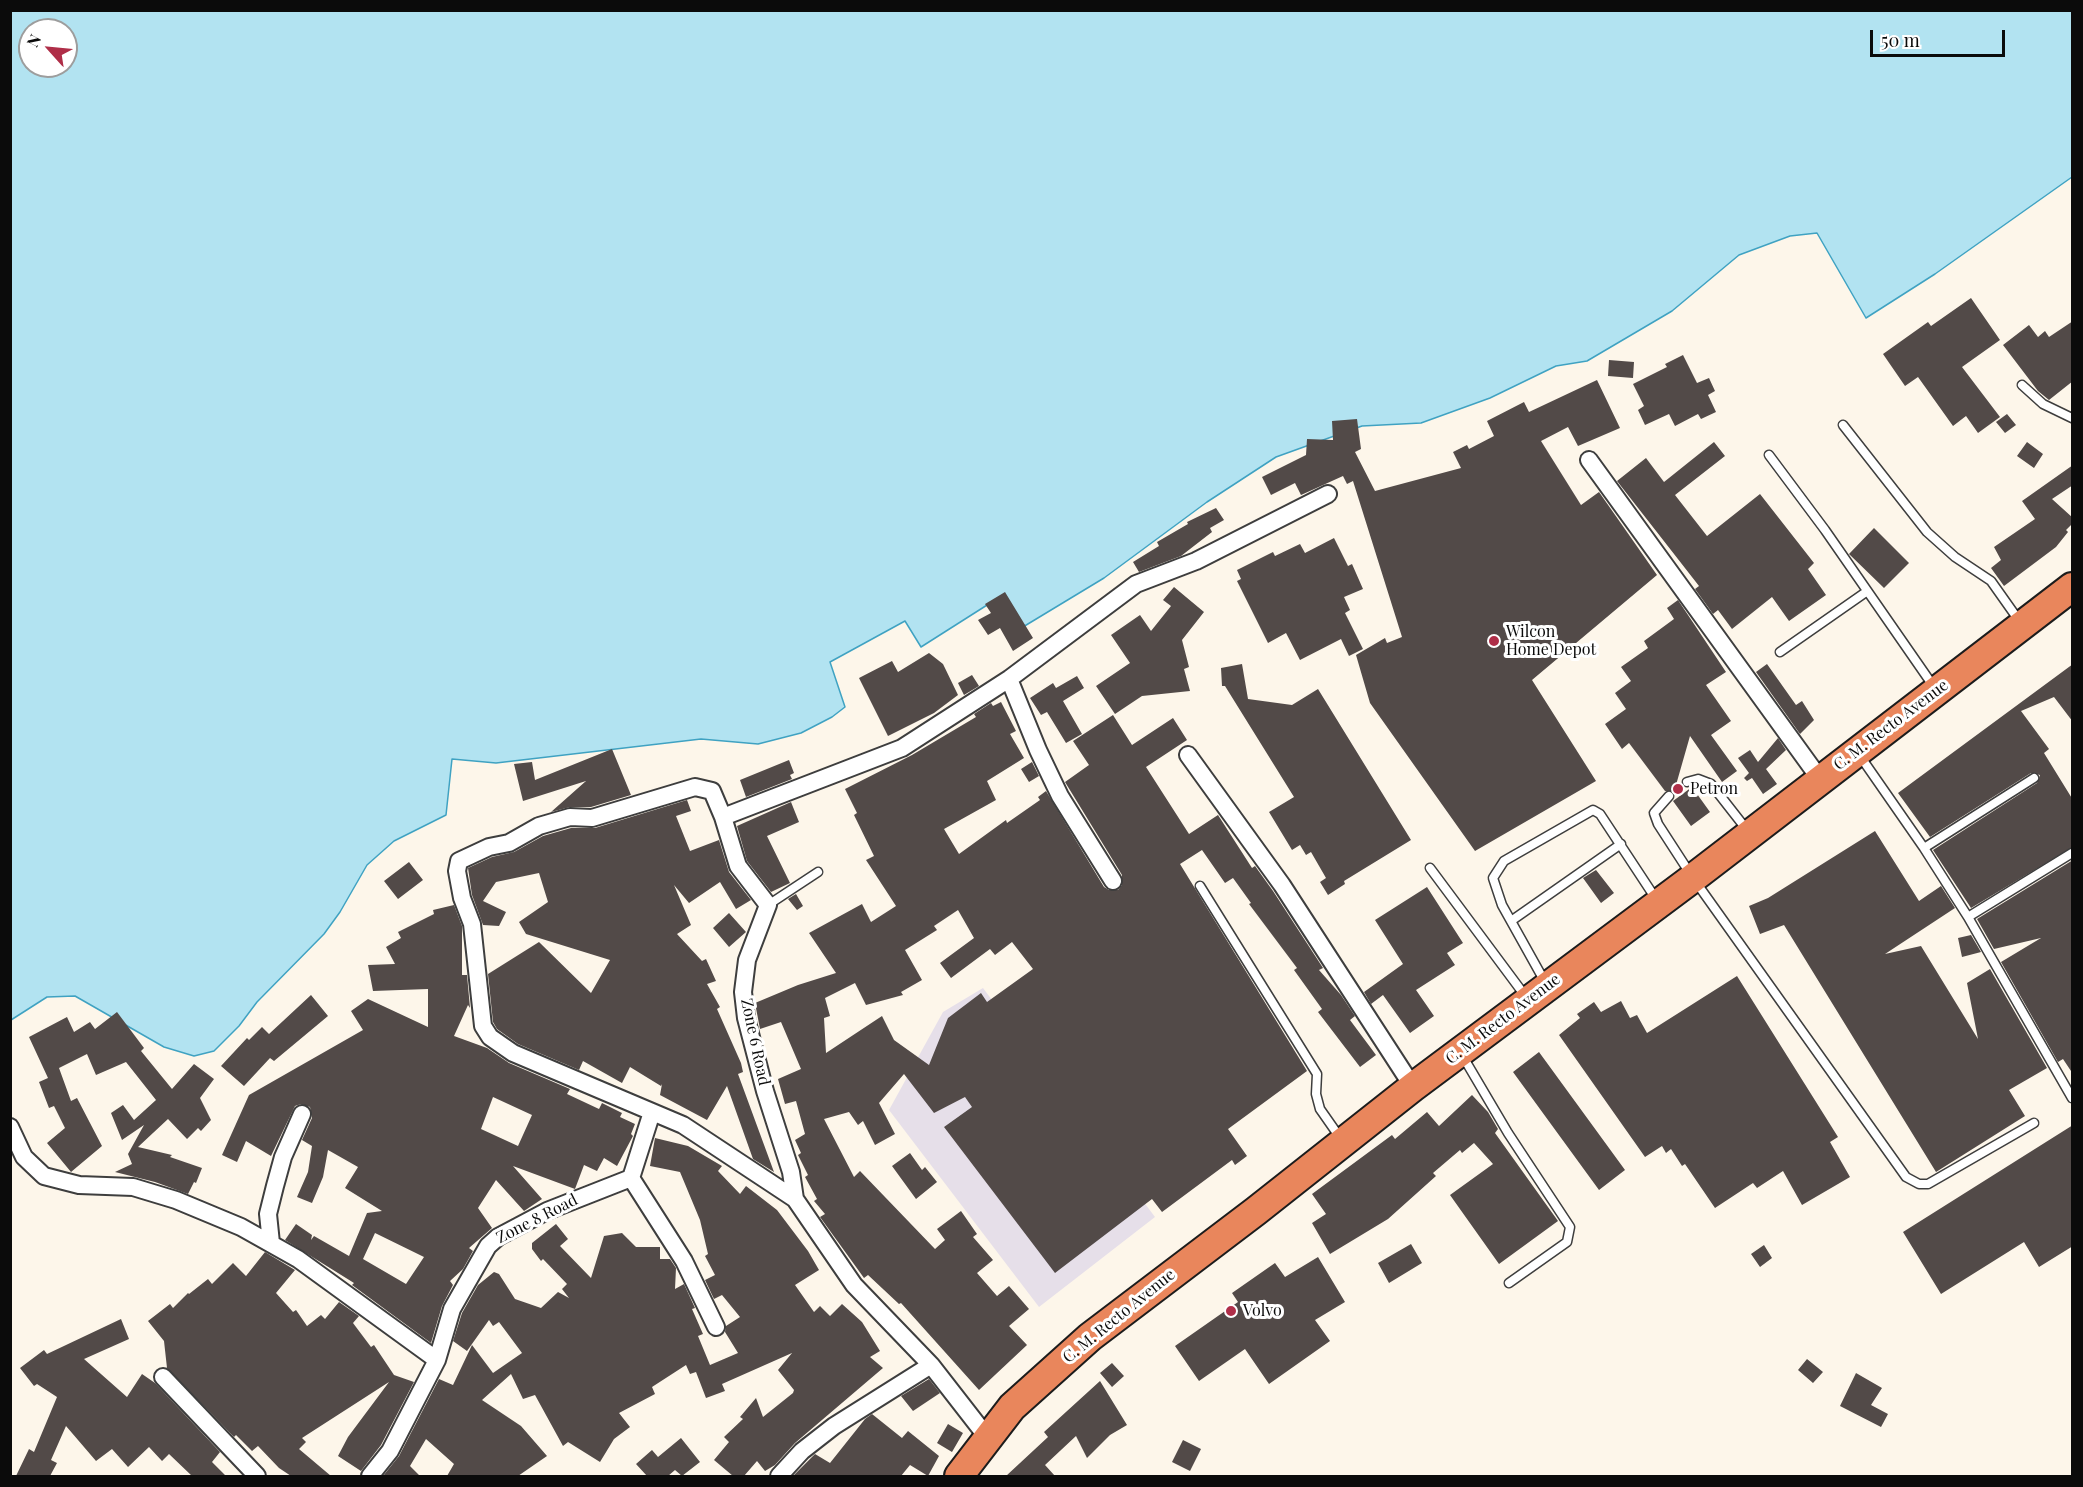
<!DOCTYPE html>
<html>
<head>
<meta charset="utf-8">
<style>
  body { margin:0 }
  #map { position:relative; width:2083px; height:1487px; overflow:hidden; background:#fdf6ea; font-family:"Playfair Display",serif }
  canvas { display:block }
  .frame { position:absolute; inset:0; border:12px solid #0b0b0b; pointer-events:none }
  .north { position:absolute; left:18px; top:18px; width:60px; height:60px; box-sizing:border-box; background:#fff; border:2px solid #9d9d9d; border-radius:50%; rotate:297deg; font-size:16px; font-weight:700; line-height:24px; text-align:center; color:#0b0b0b }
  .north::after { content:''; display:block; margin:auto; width:21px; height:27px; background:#af2e48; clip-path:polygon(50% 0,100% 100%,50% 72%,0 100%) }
  .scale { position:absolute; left:1870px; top:30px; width:135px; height:27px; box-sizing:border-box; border:3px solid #0b0b0b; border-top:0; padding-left:8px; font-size:18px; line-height:21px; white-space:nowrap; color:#0b0b0b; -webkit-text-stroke:4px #fff; paint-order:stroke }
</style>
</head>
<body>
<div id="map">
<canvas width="2083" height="1487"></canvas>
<div class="frame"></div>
<div class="north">N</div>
<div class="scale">50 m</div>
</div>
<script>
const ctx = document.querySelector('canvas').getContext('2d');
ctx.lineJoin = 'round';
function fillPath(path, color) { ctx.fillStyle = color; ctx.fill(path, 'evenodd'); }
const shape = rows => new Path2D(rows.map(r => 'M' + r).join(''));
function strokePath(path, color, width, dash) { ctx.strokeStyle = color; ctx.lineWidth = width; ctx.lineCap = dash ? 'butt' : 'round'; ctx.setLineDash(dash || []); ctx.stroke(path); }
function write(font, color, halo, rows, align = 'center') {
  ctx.font = font + ' "Playfair Display",serif'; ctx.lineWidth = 6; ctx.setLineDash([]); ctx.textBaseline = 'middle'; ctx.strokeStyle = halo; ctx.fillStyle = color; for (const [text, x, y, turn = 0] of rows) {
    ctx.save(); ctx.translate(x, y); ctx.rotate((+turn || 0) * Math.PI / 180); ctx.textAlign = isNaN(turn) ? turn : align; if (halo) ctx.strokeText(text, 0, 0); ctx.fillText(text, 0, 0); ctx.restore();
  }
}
const industrial = shape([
  [983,988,1155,1217,1039,1307,889,1110,943,1012]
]);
const water = shape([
  [10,11,2072,11,2072,177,1935,274,1866,318,1817,233,1790,236,1739,255,1672,311,1587,361,1556,366,1490,398,1421,423,1362,426,1276,457,1207,502,1104,578,1013,633,995,600,921,647,905,621,830,662,845,707,832,717,801,733,758,744,701,739,496,763,452,759,446,815,394,841,367,865,340,912,324,934,257,1002,239,1026,214,1051,194,1056,164,1047,75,996,47,997,11,1020,10,11],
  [30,30,66,30,66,66,30,66,30,30]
]);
const building = shape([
  [1971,298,2000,340,1962,367,2000,417,1978,433,1966,416,1953,426,1918,377,1905,386,1883,354,1928,322,1931,326],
  [2073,321,2073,381,2049,400,2038,391,2003,345,2029,325,2038,337,2045,331,2049,337],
  [1683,355,1697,383,1709,378,1715,391,1708,395,1716,412,1701,419,1698,414,1675,426,1669,414,1645,425,1638,410,1644,406,1633,384,1667,367,1665,364],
  [1609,360,1634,362,1633,378,1608,376],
  [1597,380,1620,428,1578,446,1568,427,1541,441,1581,505,1599,492,1657,575,1532,680,1596,781,1475,851,1370,703,1356,655,1385,638,1387,643,1402,637,1353,481,1347,484,1343,476,1301,495,1295,483,1271,495,1262,477,1306,455,1307,439,1333,440,1332,421,1357,419,1361,449,1355,452,1375,491,1461,468,1453,452,1467,445,1469,449,1494,436,1487,421,1524,402,1529,412],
  [2007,414,2016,425,2005,433,1996,422],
  [1714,442,1725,456,1675,495,1707,536,1760,494,1814,563,1808,569,1826,595,1789,621,1772,597,1732,629,1718,610,1713,614,1695,589,1699,586,1617,481,1646,458,1664,482],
  [2027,442,2043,454,2034,468,2017,456],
  [2073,465,2073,485,2052,499,2073,518,2073,523,2066,530,2068,532,2056,547,2004,586,1991,568,2001,560,1994,547,2035,519,2022,501],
  [1216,508,1224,520,1210,528,1212,532,1181,556,1139,572,1133,562,1159,546,1157,542,1188,524,1187,522],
  [1874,528,1909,563,1884,588,1849,554],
  [1334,538,1348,566,1352,564,1363,589,1344,597,1350,610,1345,613,1363,649,1349,656,1341,639,1300,660,1286,633,1268,643,1237,581,1241,579,1237,570,1273,552,1275,556,1300,544,1305,553],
  [1174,587,1204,612,1182,640,1189,667,1184,669,1190,691,1142,696,1115,714,1096,686,1130,663,1111,635,1140,615,1151,631,1171,606,1163,600],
  [1005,592,1033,638,1013,651,1000,628,988,635,978,620,991,613,985,604],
  [1678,600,1726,672,1706,685,1731,721,1711,735,1737,771,1722,782,1690,736,1674,792,1665,791,1629,743,1622,749,1605,724,1626,709,1615,693,1631,681,1621,667,1648,648,1644,641,1674,619,1667,608],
  [929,653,943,664,958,695,934,713,888,736,859,678,892,661,898,672],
  [1242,664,1248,699,1292,705,1318,689,1411,840,1344,881,1345,884,1328,895,1320,882,1326,878,1311,852,1306,855,1300,845,1292,850,1269,812,1294,797,1225,686,1222,686,1221,668],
  [1767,664,1796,705,1802,701,1814,720,1800,734,1756,672],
  [2073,664,2073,722,2054,697,2021,711,2049,749,2044,753,2073,800,2073,847,1971,908,1933,850,2037,783,2040,775,2031,773,1930,837,1898,793],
  [972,675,979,686,964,695,958,683],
  [1077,676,1084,688,1063,701,1082,734,1066,743,1047,712,1041,715,1030,698,1053,683,1056,688],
  [1001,702,1016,731,1010,734,1024,758,987,781,996,800,944,829,959,854,1006,820,1007,823,1040,800,1038,797,1046,791,1104,887,1109,890,1118,890,1122,885,1122,875,1065,782,1089,765,1073,741,1113,715,1132,745,1173,718,1187,740,1146,767,1189,834,1218,815,1252,868,1255,866,1273,891,1323,968,1319,970,1341,995,1355,1016,1350,1020,1376,1055,1360,1067,1318,1012,1322,1009,1294,970,1297,968,1249,904,1251,903,1233,878,1225,883,1202,850,1180,864,1307,1071,1228,1129,1247,1156,1235,1165,1232,1160,1162,1212,1152,1199,1055,1273,944,1127,972,1107,965,1097,934,1113,904,1074,879,1103,895,1134,875,1145,863,1121,858,1125,849,1112,824,1119,854,1177,860,1171,935,1249,945,1240,937,1229,961,1211,977,1234,973,1237,993,1260,977,1273,997,1296,1009,1286,1029,1309,1009,1326,1027,1345,979,1390,901,1303,899,1304,868,1275,864,1278,820,1217,825,1214,814,1201,817,1199,805,1177,808,1175,798,1155,801,1153,795,1140,805,1134,796,1101,785,1104,778,1079,801,1069,781,1022,760,1029,755,1003,798,985,836,973,809,933,862,904,871,922,896,906,866,860,874,856,854,815,857,813,845,789,912,755,976,717,974,714,991,703,993,706],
  [958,910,974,938,940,963,951,978,990,949,995,955,1012,942,1033,969,987,1002,981,993,948,1018,929,1065,894,1040,882,1016,826,1053,824,1018,830,1016,825,998,855,983,866,1005,903,995,901,992,922,980,905,950,937,930,934,926],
  [1778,738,1786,750,1766,769,1777,784,1763,794,1752,778,1747,781,1744,778,1749,773,1738,758,1750,750,1758,762],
  [612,749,631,795,591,807,570,807,551,812,586,781,523,801,514,764,532,762,535,780],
  [789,760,794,773,790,775,792,779,746,797,740,780],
  [1032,762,1039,776,1029,782,1021,769],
  [1692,787,1710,812,1691,826,1673,801],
  [687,800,691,811,676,816,690,851,719,840,729,872,751,900,736,909,720,882,689,903,674,885,691,925,677,934,702,961,706,959,716,981,707,984,720,1007,717,1009,741,1063,743,1072,738,1074,774,1172,753,1159,727,1086,707,1120,660,1095,662,1084,661,1086,630,1067,622,1083,583,1061,579,1070,518,1044,497,1029,493,1022,488,974,539,942,591,993,610,960,526,934,519,922,548,902,539,873,496,882,483,901,506,912,499,926,483,925,472,895,468,868,492,857,514,852,543,836,571,828,595,828],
  [791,802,799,822,767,836,790,883,771,892,747,861,737,826],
  [1875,831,1919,901,1941,886,1955,908,1885,954,1921,946,1978,1039,1967,983,1990,969,2047,1068,2009,1090,2025,1116,1936,1172,1784,925,1760,934,1749,906,1768,898],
  [2073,860,2073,1074,2063,1059,2058,1062,2001,962,2041,938,1994,949,1977,919],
  [409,862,423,880,398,899,384,881],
  [1596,870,1614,893,1601,903,1583,878],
  [1427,887,1463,943,1447,953,1455,965,1416,990,1434,1016,1410,1033,1383,995,1371,1004,1364,992,1403,964,1375,920],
  [796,894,803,906,797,910,788,899],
  [454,905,462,926,462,975,467,975,470,1008,468,1005,454,1036,487,1048,509,1063,570,1089,567,1094,599,1109,602,1103,622,1113,620,1117,635,1124,631,1134,633,1136,617,1166,604,1158,597,1171,584,1165,575,1189,513,1166,542,1199,524,1211,496,1180,478,1208,492,1228,469,1248,473,1251,463,1269,450,1281,453,1285,442,1306,431,1343,352,1285,354,1283,285,1240,296,1224,312,1235,311,1240,314,1236,349,1256,367,1213,382,1211,345,1188,358,1167,328,1150,323,1177,312,1203,297,1197,308,1172,312,1146,302,1140,312,1118,310,1107,301,1104,295,1106,271,1156,246,1141,237,1162,222,1155,249,1095,363,1030,351,1011,368,999,428,1027,428,989,373,991,368,965,395,964,386,947,401,938,398,932,434,914,433,910],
  [493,1097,532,1115,518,1146,481,1129],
  [375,1233,424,1257,406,1284,363,1259],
  [729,913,746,932,729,947,713,928],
  [1971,935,1981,952,1962,957,1958,938],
  [1737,976,1838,1137,1830,1142,1850,1177,1802,1205,1783,1171,1757,1188,1753,1183,1715,1208,1685,1164,1682,1166,1671,1149,1666,1153,1662,1146,1645,1157,1559,1035,1580,1018,1577,1014,1594,1002,1601,1012,1621,1001,1630,1018,1637,1015,1647,1033],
  [311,995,328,1016,274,1061,270,1058,244,1086,221,1066,247,1038,249,1040,262,1027,269,1034],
  [117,1012,144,1048,141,1051,172,1089,194,1064,214,1079,200,1098,211,1120,201,1131,198,1128,187,1139,168,1119,138,1147,172,1155,170,1157,202,1168,196,1183,194,1182,188,1194,155,1182,115,1172,132,1164,128,1154,144,1125,122,1140,111,1113,123,1105,134,1120,156,1100,126,1062,96,1075,87,1054,59,1068,71,1101,77,1098,102,1146,71,1172,47,1143,65,1128,54,1106,49,1108,39,1082,48,1078,29,1037,67,1017,74,1032,90,1022,95,1029],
  [1539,1052,1625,1170,1599,1190,1513,1072],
  [1472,1095,1488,1112,1498,1129,1495,1133,1558,1221,1499,1264,1450,1195,1493,1164,1474,1143,1462,1153,1460,1150,1433,1173,1436,1176,1388,1219,1330,1254,1312,1223,1326,1214,1312,1194,1392,1135,1395,1139,1427,1112,1439,1126],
  [2073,1125,2073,1246,2039,1267,2024,1242,1941,1294,1903,1232],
  [655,1138,688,1146,722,1166,718,1171,740,1194,746,1186,777,1210,808,1251,819,1270,795,1285,814,1312,820,1306,830,1316,842,1304,862,1322,880,1351,870,1357,883,1368,795,1443,775,1465,765,1471,757,1461,744,1476,733,1476,714,1460,729,1442,724,1437,743,1419,740,1417,756,1398,763,1417,793,1393,794,1390,778,1370,792,1353,722,1384,725,1391,706,1398,696,1372,690,1374,686,1365,652,1387,655,1394,619,1413,630,1427,614,1439,600,1462,568,1442,563,1446,535,1395,523,1399,511,1374,482,1400,521,1426,547,1456,518,1476,447,1476,454,1464,426,1439,410,1466,420,1476,383,1476,399,1456,439,1379,453,1385,472,1345,493,1373,522,1353,499,1322,493,1326,489,1320,467,1351,453,1341,462,1313,478,1285,494,1272,499,1274,515,1299,541,1308,558,1292,569,1298,562,1289,567,1284,543,1259,541,1261,532,1249,532,1243,556,1224,568,1239,560,1246,591,1278,604,1236,622,1233,636,1247,660,1247,660,1259,670,1259,676,1268,675,1289,684,1284,695,1308,692,1309,703,1334,698,1336,710,1365,738,1353,725,1332,726,1326,740,1317,722,1295,714,1299,705,1280,715,1275,705,1256,708,1254,700,1220,680,1172,650,1166],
  [910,1153,922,1170,925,1167,937,1182,916,1199,892,1166],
  [1411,1244,1422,1263,1389,1283,1378,1263],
  [1764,1245,1772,1258,1760,1267,1751,1254],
  [265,1252,295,1270,276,1293,293,1312,296,1310,307,1326,321,1315,325,1319,339,1302,359,1316,353,1323,371,1347,374,1345,394,1375,414,1382,381,1445,361,1471,338,1456,348,1437,389,1382,302,1438,306,1442,299,1449,331,1476,291,1476,279,1468,258,1446,252,1451,236,1435,234,1437,167,1368,164,1341,148,1321,170,1304,173,1308,188,1293,189,1294,208,1279,212,1284,233,1263,246,1276],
  [1318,1257,1345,1302,1315,1320,1330,1341,1269,1384,1245,1349,1199,1381,1175,1346,1238,1302,1232,1293,1275,1263,1285,1277],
  [121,1319,129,1339,84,1359,127,1397,142,1374,155,1383,220,1452,212,1462,226,1476,192,1476,169,1454,162,1461,149,1447,128,1467,112,1449,96,1461,66,1426,51,1460,57,1463,50,1476,16,1476,29,1449,34,1452,57,1397,37,1384,34,1386,20,1368,44,1350,47,1354],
  [1807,1359,1823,1372,1813,1383,1798,1370],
  [1112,1363,1124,1376,1112,1387,1100,1373],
  [1856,1373,1882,1388,1871,1405,1888,1414,1881,1427,1840,1406],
  [929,1379,940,1393,913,1411,901,1396],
  [1100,1381,1127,1425,1110,1435,1087,1458,1076,1436,1045,1465,1055,1476,1006,1476,1048,1437,1044,1432],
  [872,1414,902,1438,908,1431,939,1456,928,1476,910,1465,901,1476,793,1476,815,1454,830,1463,865,1419],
  [948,1424,963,1433,952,1452,937,1443],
  [681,1438,700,1462,682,1476,675,1470,668,1476,647,1476,636,1464,652,1450,658,1457],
  [1183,1440,1201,1449,1190,1471,1172,1462]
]);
const lane = shape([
  [2022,385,2043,404,2072,418],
  [1843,425,1927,532,1955,557,1991,581,2020,622],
  [1769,455,1825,530,1934,687],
  [1780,652,1866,592],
  [1860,756,1924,848,1968,917,2072,1098],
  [1687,782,1698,779,1711,784,1747,830],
  [1669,796,1654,813,1658,824,1693,878,1906,1177,1919,1184,1928,1184,2034,1123],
  [1924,848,2034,778],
  [1430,868,1526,997],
  [1200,886,1317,1074,1316,1094,1320,1109,1341,1139],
  [768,905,818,872],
  [1968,917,2072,853],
  [1511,921,1621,844],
  [1545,982,1502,905,1493,878,1504,861,1593,810,1600,814,1656,899],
  [1462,1055,1508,1133,1570,1227,1567,1242,1509,1283]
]);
const street = shape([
  [1589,460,1820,779],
  [1009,679,1038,750,1060,796,1113,881],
  [1188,755,1282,885,1413,1087],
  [723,817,712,791,695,787,592,818,570,817,539,826,509,843,489,847,459,861,457,871,462,898,472,924,483,1026,490,1037,513,1053,683,1125,795,1199],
  [10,1127,24,1157,44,1176,79,1185,133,1187,176,1200,241,1227,298,1259,437,1360],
  [631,1178,684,1261,716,1327],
  [271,1243,268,1214,275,1186,283,1157,302,1114],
  [163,1377,257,1476],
  [987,1437,931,1365,854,1285,795,1199,791,1172,765,1091,746,1018,743,992,747,960,768,905,738,866,723,817,902,748,1009,679,1136,584,1196,561,1328,494],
  [370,1476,390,1451,437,1360,452,1309,488,1246,498,1237,547,1211,631,1178,652,1112],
  [779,1476,802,1451,834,1426,931,1365]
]);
const highway = shape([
  [959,1476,1012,1407,1090,1337,1256,1211,1413,1087,1693,878,2072,587]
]);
const markers = [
  [1494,641,6,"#af2e48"],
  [1678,789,6,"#af2e48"],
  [1231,1311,6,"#af2e48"]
];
const poiNames = [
  ["Wilcon",1506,632],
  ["Home Depot",1506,650],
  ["Petron",1690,789],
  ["Volvo",1243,1311]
];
const streetNames = [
  ["C. M. Recto Avenue",1891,725,-37],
  ["C. M. Recto Avenue",1503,1019,-37],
  ["Zone 6 Road",755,1042,78],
  ["Zone 8 Road",537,1219,-27],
  ["C. M. Recto Avenue",1119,1316,-39]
];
fillPath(industrial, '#e6dfe9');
fillPath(water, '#b2e3f1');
strokePath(water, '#3fa2c2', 1.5);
fillPath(building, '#524a48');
strokePath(lane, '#3e3e3e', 11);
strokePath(street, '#3e3e3e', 20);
strokePath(highway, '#1c1c1c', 32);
strokePath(lane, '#fff', 8);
strokePath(street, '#fff', 16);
strokePath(highway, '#e9865c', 28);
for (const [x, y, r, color] of markers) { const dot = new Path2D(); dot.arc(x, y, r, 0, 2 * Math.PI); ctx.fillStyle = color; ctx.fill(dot); strokePath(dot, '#fff', 2); }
write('16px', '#0b0b0b', '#fff', poiNames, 'left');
write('16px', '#0b0b0b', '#fff', streetNames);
</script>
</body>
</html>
